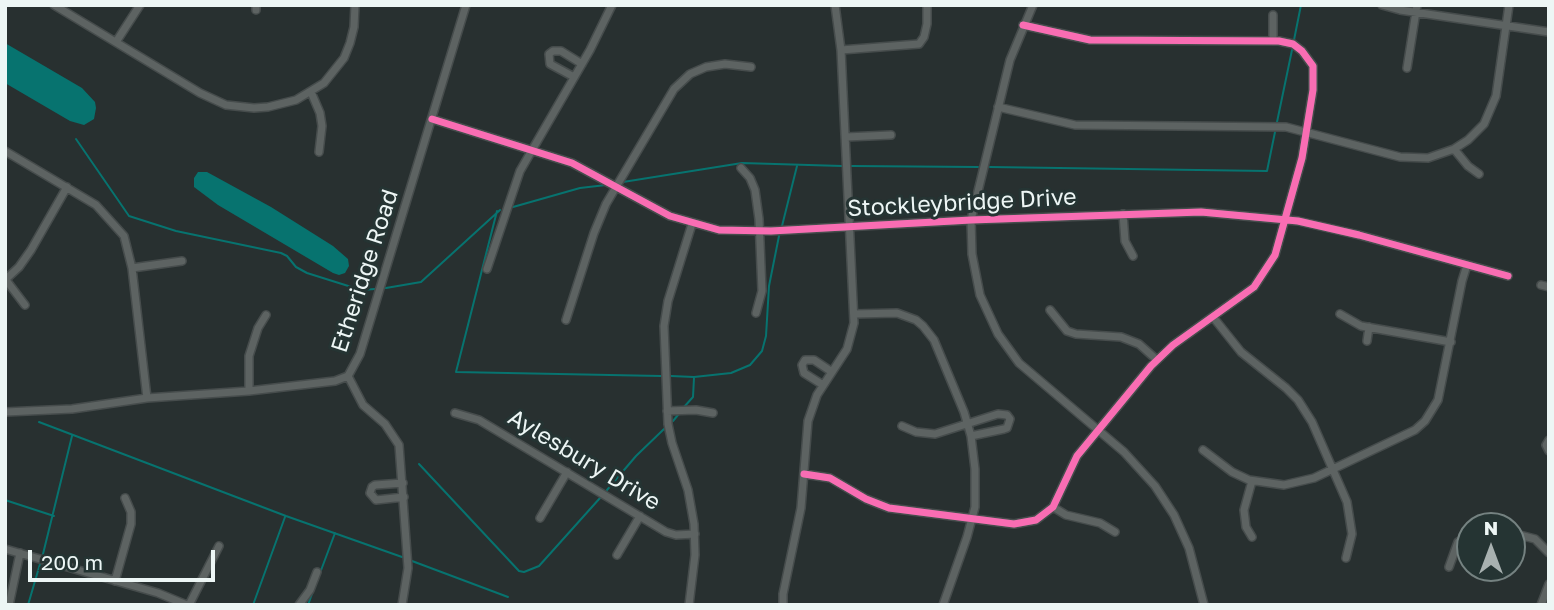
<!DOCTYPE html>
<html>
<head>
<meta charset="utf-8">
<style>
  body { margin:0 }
  #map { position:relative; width:1554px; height:610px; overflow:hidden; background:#283030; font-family:"Golos Text",sans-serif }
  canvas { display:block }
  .frame { position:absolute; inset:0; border:7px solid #edf6f5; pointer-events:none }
  .north { position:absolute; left:1456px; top:512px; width:70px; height:70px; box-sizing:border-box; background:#253433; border:2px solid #758281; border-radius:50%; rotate:0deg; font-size:19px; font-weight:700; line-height:28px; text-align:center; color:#edf6f5 }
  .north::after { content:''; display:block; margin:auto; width:24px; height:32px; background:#a8b1b0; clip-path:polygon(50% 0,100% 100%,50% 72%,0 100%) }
  .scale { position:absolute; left:28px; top:550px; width:187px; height:32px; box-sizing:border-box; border:4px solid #edf6f5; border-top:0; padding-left:9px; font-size:21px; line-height:24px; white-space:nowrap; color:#edf6f5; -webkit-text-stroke:5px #253433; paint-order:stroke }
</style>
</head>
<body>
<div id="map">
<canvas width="1554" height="610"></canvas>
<div class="frame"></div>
<div class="north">N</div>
<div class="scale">200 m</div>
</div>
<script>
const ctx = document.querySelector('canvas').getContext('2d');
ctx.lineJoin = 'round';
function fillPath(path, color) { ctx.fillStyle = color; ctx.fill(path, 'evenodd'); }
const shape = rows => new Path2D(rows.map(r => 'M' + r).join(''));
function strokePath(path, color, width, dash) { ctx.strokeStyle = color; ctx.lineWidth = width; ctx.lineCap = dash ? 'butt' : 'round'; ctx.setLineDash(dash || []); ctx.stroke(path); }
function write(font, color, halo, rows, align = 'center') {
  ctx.font = font + ' "Golos Text",sans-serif'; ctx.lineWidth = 6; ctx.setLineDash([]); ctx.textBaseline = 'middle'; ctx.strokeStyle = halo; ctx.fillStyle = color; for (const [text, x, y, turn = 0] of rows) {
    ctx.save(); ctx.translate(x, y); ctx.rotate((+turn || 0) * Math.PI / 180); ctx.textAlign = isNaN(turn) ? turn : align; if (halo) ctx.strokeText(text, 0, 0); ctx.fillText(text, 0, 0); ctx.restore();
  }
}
const water = shape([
  [5,43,82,88,95,102,96,108,94,119,84,125,70,121,5,83],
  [198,172,207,172,271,207,333,246,348,259,349,266,345,273,339,275,333,273,218,205,194,187,194,178]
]);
const stream = shape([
  [1294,40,1301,5],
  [1277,122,1292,50],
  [76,139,129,216,176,231,281,253,287,256,296,267,307,273,361,290,375,289],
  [852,166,978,167],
  [990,167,1267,171,1275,132],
  [623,182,742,163,842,166],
  [513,207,580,188,606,185],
  [497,211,456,372,661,376],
  [782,226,797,166],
  [386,288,421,282,500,210],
  [671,376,694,377,731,373,750,365,762,351,766,336,769,286,779,236],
  [684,407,693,397,694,378],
  [673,421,678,415],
  [39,422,286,516,402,557],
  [419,464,519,571,524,572,539,566,600,498],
  [607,490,636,456,664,429],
  [5,500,54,516],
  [43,554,72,436],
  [412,561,508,597],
  [320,573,335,533],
  [28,605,40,564],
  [253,605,285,517],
  [308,605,313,591]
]);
const minor = shape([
  [54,5,200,93,226,105,254,108,268,107,296,100,324,83,344,58,350,43,354,27,355,5],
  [1033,5,1010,60,971,220,972,254,980,295,998,334,1019,363,1124,452,1155,486,1174,515,1189,548,1204,605],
  [1382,5,1400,10,1549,32],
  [256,10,256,5],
  [1273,41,1273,15],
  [116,42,140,5],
  [841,50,919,44,924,37,927,24,927,5],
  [1407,68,1417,5],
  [574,77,550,64,549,54,553,51,561,51,582,64],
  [311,92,320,113,322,126,319,152],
  [998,107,1075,125,1286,127,1400,157,1428,158,1454,149,1468,140,1484,124,1496,96,1509,5],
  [432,119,572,163,670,216,719,230,771,231,971,220,1201,212,1298,221,1359,235,1508,276],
  [846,137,891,135],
  [1454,149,1468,166,1479,174],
  [5,151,96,205,124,236,132,268,147,398],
  [741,168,750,178,755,190,759,219,762,291,756,313],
  [1123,214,1125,241,1133,256],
  [132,268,182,261],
  [487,269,520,171,590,50,612,5],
  [5,280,19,267,31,250,67,187],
  [6,280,25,305],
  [1541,285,1549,287],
  [1050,310,1067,331,1076,334,1121,337,1139,344,1157,360],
  [854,314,897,313,916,320,923,326,934,340,964,412,971,436,975,469,975,507,967,537,943,605],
  [1340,314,1361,326,1451,342],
  [1213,317,1241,352,1286,388,1298,400,1312,422,1347,502,1352,534,1346,558],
  [566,320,594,233,606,204,674,89,690,74,706,67,725,64,751,67],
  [1367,341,1369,327],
  [348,376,363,405,385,424,399,445,408,568,402,605],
  [823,385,804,373,802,365,805,360,814,360,832,372],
  [249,391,249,356,258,328,266,315],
  [667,411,696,410,713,413],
  [5,412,72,409,147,398,249,391,335,381,348,376,360,354,466,5],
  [455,413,479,420,666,532,676,535,695,534],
  [902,426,916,432,935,434,998,414,1007,415,1010,419,1007,428,1004,429,971,436],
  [1549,440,1546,445,1549,451],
  [1203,450,1232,472,1249,480,1284,485,1314,478,1415,430,1425,421,1438,400,1462,281,1467,265],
  [804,474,830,478,866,499,889,508,1014,524,1036,520,1053,507,1077,456,1151,366,1173,345,1254,287,1275,255,1302,158,1313,90,1313,66,1302,51,1293,44,1279,41,1090,40,1023,25],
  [1252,481,1244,510,1246,527,1252,537],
  [403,483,375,485,372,487,370,493,376,500,404,497],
  [1053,507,1066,515,1100,523,1115,532],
  [540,518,567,472],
  [1512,533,1535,539,1549,553],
  [5,549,158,593,187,605],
  [617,555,640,516],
  [1449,567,1458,542,1470,535],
  [115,581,131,524,131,512,125,498],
  [9,605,20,553],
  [189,605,219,546],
  [299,605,310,590,317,572],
  [689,605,695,555,694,524,688,490,672,443,668,424,664,326,668,301,692,224],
  [783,605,783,594,801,508,808,421,817,395,847,349,854,323,841,50,835,5],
  [1541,605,1549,584]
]);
const cycleway = shape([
  [432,119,572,163,670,216,719,230,771,231,971,220,1201,212,1298,221,1359,235,1508,276],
  [804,474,830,478,866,499,889,508,1014,524,1036,520,1053,507,1077,456,1151,366,1173,345,1254,287,1275,255,1302,158,1313,90,1313,66,1302,51,1293,44,1279,41,1090,40,1023,25]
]);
const streetNames = [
  ["Stockleybridge Drive",962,203,-3],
  ["Etheridge Road",365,271,-72],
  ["Aylesbury Drive",584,460,31]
];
fillPath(water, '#07736f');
strokePath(stream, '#07736f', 2);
strokePath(minor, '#464c4c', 10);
strokePath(minor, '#5d6362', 7);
strokePath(cycleway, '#f96db3', 7);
write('23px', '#edf6f5', '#253433', streetNames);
</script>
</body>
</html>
